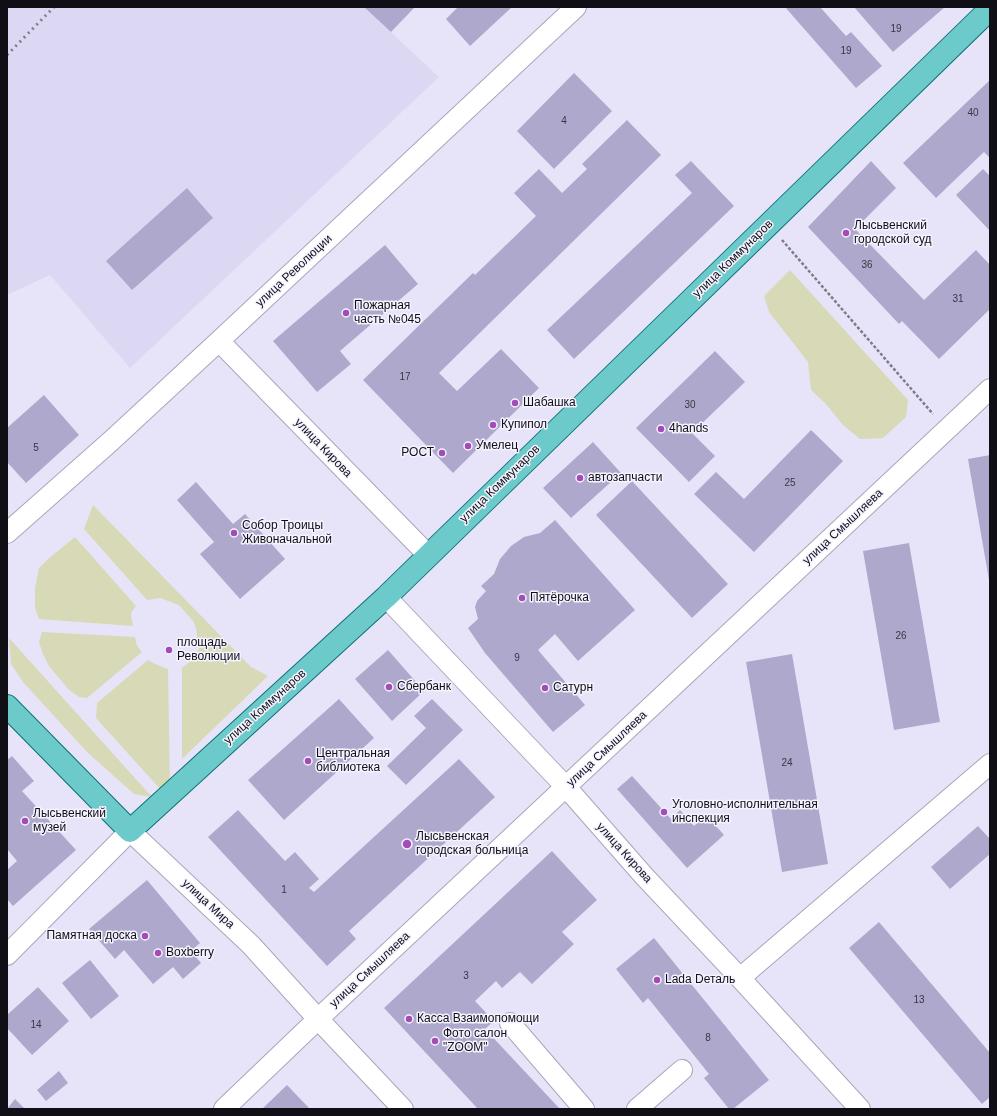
<!DOCTYPE html>
<html>
<head>
<meta charset="utf-8">
<style>
  body { margin:0 }
  #map { position:relative; width:997px; height:1116px; overflow:hidden; background:#e7e4f9; font-family:Arial,sans-serif }
  canvas { display:block }
  .frame { position:absolute; inset:0; border:8px solid #100f16; pointer-events:none }
</style>
</head>
<body>
<div id="map">
<canvas width="997" height="1116"></canvas>
<div class="frame"></div>
</div>
<script>
const ctx = document.querySelector('canvas').getContext('2d');
ctx.lineJoin = 'round';
function fillPath(path, color) { ctx.fillStyle = color; ctx.fill(path, 'evenodd'); }
const shape = rows => new Path2D(rows.map(r => 'M' + r).join(''));
function strokePath(path, color, width, dash) { ctx.strokeStyle = color; ctx.lineWidth = width; ctx.lineCap = dash ? 'butt' : 'round'; ctx.setLineDash(dash || []); ctx.stroke(path); }
function write(font, color, halo, rows, align = 'center') {
  ctx.font = font + ' Arial,sans-serif'; ctx.lineWidth = 3; ctx.setLineDash([]); ctx.textBaseline = 'middle'; ctx.strokeStyle = halo; ctx.fillStyle = color; for (const [text, x, y, turn = 0] of rows) {
    ctx.save(); ctx.translate(x, y); ctx.rotate((+turn || 0) * Math.PI / 180); ctx.textAlign = isNaN(turn) ? turn : align; if (halo) ctx.strokeText(text, 0, 0); ctx.fillText(text, 0, 0); ctx.restore();
  }
}
const built = shape([
  [7,7,364,7,439,77,130,368,50,275,7,295]
]);
const green = shape([
  [790,270,908,400,906,417,883,438,860,439,843,425,825,403,811,390,808,362,769,312,764,296],
  [93,505,251,667,268,676,182,759,182,668,193,659,199,649,196,628,193,621,179,605,160,598,147,600,84,529],
  [75,537,136,606,132,611,131,616,133,626,39,619,35,608,35,588,39,568,48,559],
  [42,632,135,637,137,646,142,652,87,698,79,697,69,690,49,666,43,654,39,642],
  [9,638,152,797,134,794,88,753,23,682,11,664],
  [148,660,155,664,168,669,170,786,161,790,96,718,97,703]
]);
const building = shape([
  [364,7,415,7,391,32],
  [458,7,512,7,470,46,446,19],
  [785,7,820,7,846,36,851,32,882,66,856,88],
  [854,7,945,7,893,52],
  [574,73,612,111,554,169,517,131],
  [990,80,990,158,984,152,936,198,903,163],
  [627,120,661,155,439,373,457,391,501,349,539,388,453,473,363,380,473,273,475,275,536,216,514,193,539,169,562,193,587,169,582,164],
  [691,161,734,206,574,359,547,330,692,193,675,175],
  [871,161,896,188,855,229,924,300,976,250,990,265,990,309,939,359,902,321,899,324,808,227],
  [983,169,990,176,990,231,956,195],
  [187,188,213,218,132,290,106,261],
  [385,245,418,284,340,351,351,364,317,392,273,341],
  [715,351,745,382,692,433,715,456,689,482,636,428],
  [44,395,79,435,26,483,7,462,7,428],
  [811,430,843,461,754,552,694,494,716,472,744,499],
  [593,442,621,473,571,518,543,488],
  [990,455,990,580,989,580,968,459],
  [632,481,728,584,692,618,596,515],
  [196,482,233,524,245,514,285,559,240,599,200,554,214,542,177,500],
  [555,520,635,610,578,661,555,634,538,650,585,705,553,732,485,653,468,628,478,619,475,607,477,601,486,591,481,586,494,574,500,559,511,546,524,537,540,533],
  [909,543,940,722,894,730,863,551],
  [388,650,424,691,392,721,355,679],
  [792,654,828,864,782,872,746,662],
  [339,699,374,738,284,820,248,780],
  [432,699,463,730,406,785,387,766,426,728,414,716],
  [12,756,34,781,22,791,76,850,13,906,7,899,7,870,17,861,7,849,7,760],
  [459,759,495,797,349,931,356,939,327,966,208,837,238,810,285,861,295,852,319,879,309,888,314,892],
  [632,776,671,819,680,810,694,826,706,815,724,835,687,868,617,789],
  [978,826,990,839,990,854,950,889,931,867],
  [552,851,597,900,562,932,574,944,532,984,520,972,502,988,496,981,475,1001,494,1021,485,1029,560,1109,478,1109,384,1008],
  [147,880,200,943,191,951,201,963,183,979,173,967,153,984,124,950,115,959,89,929],
  [879,922,990,1053,990,1097,982,1104,849,948],
  [654,938,769,1080,733,1109,729,1109,704,1078,709,1074,648,998,643,1003,616,969],
  [90,960,119,996,91,1019,62,983],
  [38,987,69,1021,32,1055,7,1028,7,1015],
  [59,1071,68,1083,46,1101,37,1090],
  [287,1085,310,1109,262,1109],
  [15,1099,25,1109,7,1109]
]);
const path = shape([
  [782,240,933,414]
]);
const minor = shape([
  [219,341,428,555],
  [7,533,111,441,219,341,576,7],
  [386,597,566,787,644,876,740,978,860,1109],
  [7,955,130,831,251,945,318,1019,403,1109],
  [740,978,990,764],
  [510,1023,584,1109],
  [224,1109,318,1019,990,389],
  [637,1109,682,1070]
]);
const major = shape([
  [7,706,130,831,386,597,990,9]
]);
const rail = shape([
  [7,55,54,7]
]);
const markers = [
  [846,233,4,"#a34cb8"],
  [346,313,4,"#a34cb8"],
  [515,403,4,"#a34cb8"],
  [493,425,4,"#a34cb8"],
  [661,429,4,"#a34cb8"],
  [468,446,4,"#a34cb8"],
  [442,453,4,"#a34cb8"],
  [580,478,4,"#a34cb8"],
  [234,533,4,"#a34cb8"],
  [522,598,4,"#a34cb8"],
  [169,650,4,"#a34cb8"],
  [389,687,4,"#a34cb8"],
  [545,688,4,"#a34cb8"],
  [308,761,4,"#a34cb8"],
  [664,812,4,"#a34cb8"],
  [25,821,4,"#a34cb8"],
  [407,844,5,"#a34cb8"],
  [145,936,4,"#a34cb8"],
  [158,953,4,"#a34cb8"],
  [657,980,4,"#a34cb8"],
  [409,1019,4,"#a34cb8"],
  [435,1041,4,"#a34cb8"]
];
const numberNames = [
  ["19",896,29],
  ["19",846,51],
  ["40",973,113],
  ["4",564,121],
  ["36",867,265],
  ["31",958,299],
  ["17",405,377],
  ["30",690,405],
  ["5",36,448],
  ["25",790,483],
  ["26",901,636],
  ["9",517,658],
  ["24",787,763],
  ["1",284,890],
  ["3",466,976],
  ["13",919,1000],
  ["14",36,1025],
  ["8",708,1038]
];
const poiNames = [
  ["Лысьвенский",854,226],
  ["городской суд",854,240],
  ["Пожарная",354,306],
  ["часть №045",354,320],
  ["Шабашка",523,403],
  ["Купипол",501,425],
  ["4hands",669,429],
  ["Умелец",476,446],
  ["РОСТ",434,453,"right"],
  ["автозапчасти",588,478],
  ["Собор Троицы",242,526],
  ["Живоначальной",242,540],
  ["Пятёрочка",530,598],
  ["площадь",177,643],
  ["Революции",177,657],
  ["Сбербанк",397,687],
  ["Сатурн",553,688],
  ["Центральная",316,754],
  ["библиотека",316,768],
  ["Уголовно-исполнительная",672,805],
  ["инспекция",672,819],
  ["Лысьвенский",33,814],
  ["музей",33,828],
  ["Лысьвенская",416,837],
  ["городская больница",416,851],
  ["Памятная доска",137,936,"right"],
  ["Boxberry",166,953],
  ["Lada Dеталь",665,980],
  ["Касса Взаимопомощи",417,1019],
  ["Фото салон",443,1034],
  ["\"ZOOM\"",443,1048]
];
const streetNames = [
  ["улица Коммунаров",733,259,-44],
  ["улица Революции",294,271,-43],
  ["улица Кирова",323,448,46],
  ["улица Коммунаров",500,484,-44],
  ["улица Смышляева",843,527,-43],
  ["улица Коммунаров",265,707,-42],
  ["улица Смышляева",607,749,-43],
  ["улица Кирова",624,853,48],
  ["улица Мира",208,904,43],
  ["улица Смышляева",370,970,-43]
];
fillPath(built, '#dcd8f4');
fillPath(green, '#d7d9b7');
fillPath(building, '#aea9cc');
strokePath(minor, '#a9a6ba', 22);
strokePath(major, '#0c7174', 24);
strokePath(path, '#7d7b89', 2.5, [3, 2]);
strokePath(minor, '#fff', 20);
strokePath(major, '#6ccaca', 22);
strokePath(rail, '#82808e', 3, [2, 4]);
for (const [x, y, r, color] of markers) { const dot = new Path2D(); dot.arc(x, y, r, 0, 2 * Math.PI); ctx.fillStyle = color; ctx.fill(dot); strokePath(dot, '#f4f3ff', 1.5); }
write('10px', '#383644', null, numberNames);
write('12px', '#100f16', '#f4f3ff', poiNames, 'left');
write('12px', '#100f16', '#f4f3ff', streetNames);
</script>
</body>
</html>
